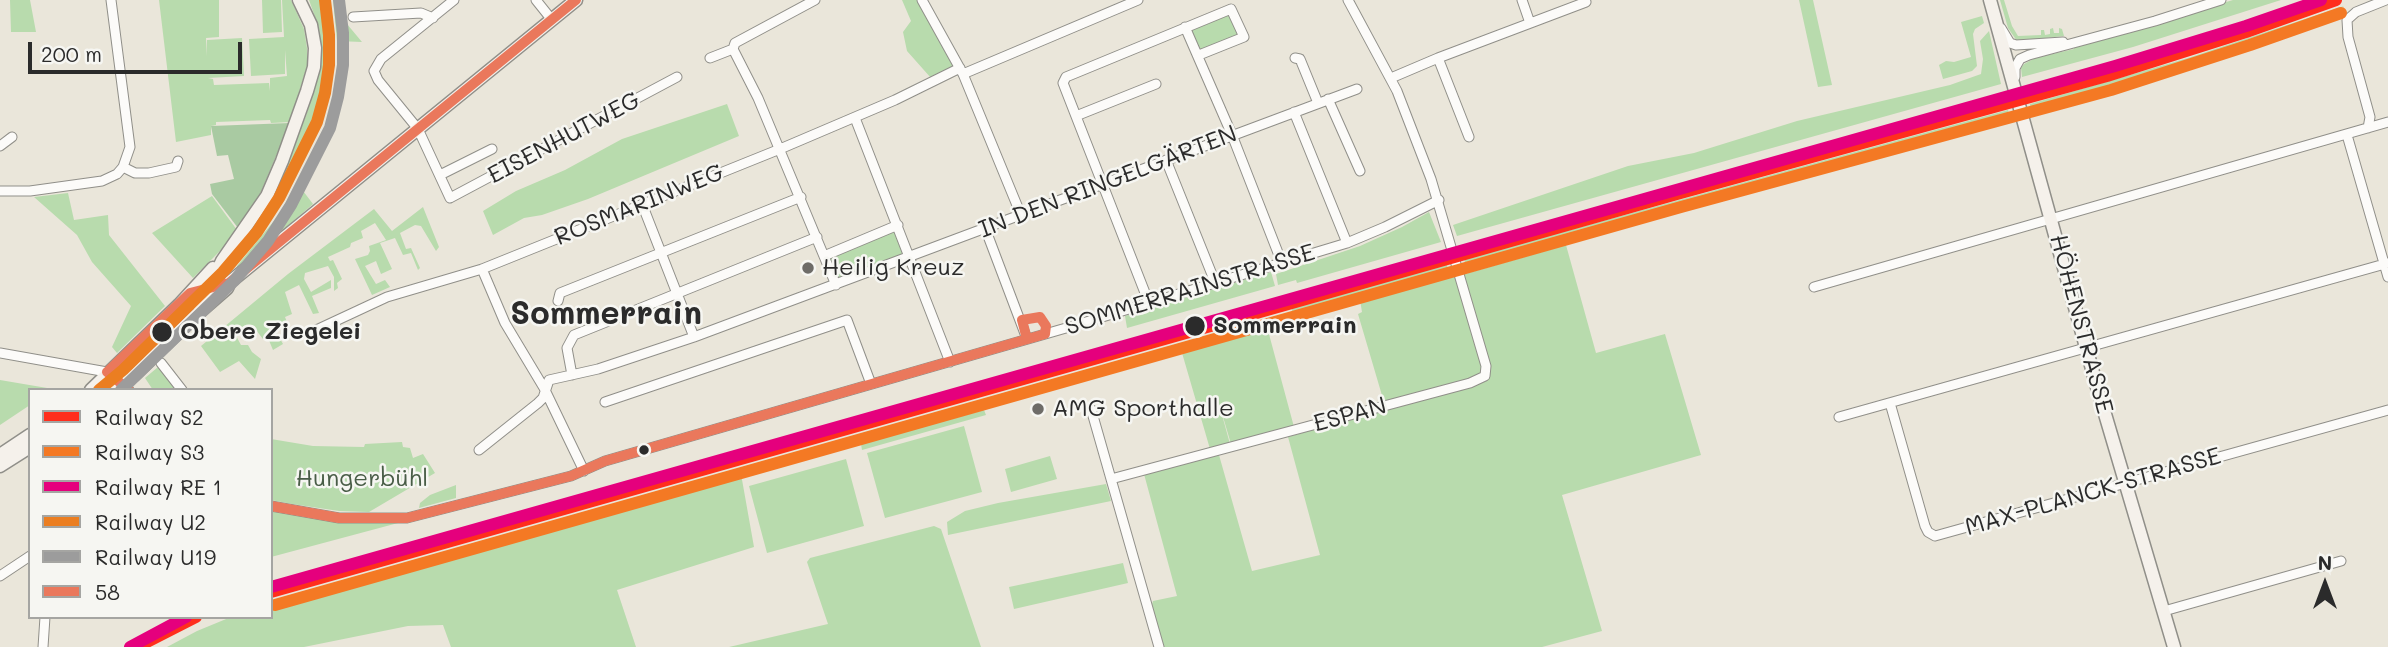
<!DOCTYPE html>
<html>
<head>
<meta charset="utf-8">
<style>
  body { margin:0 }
  #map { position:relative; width:2388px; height:647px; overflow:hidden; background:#eae6da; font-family:Mali,sans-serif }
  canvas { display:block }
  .legend { position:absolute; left:28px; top:388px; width:245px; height:231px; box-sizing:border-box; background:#f6f6f2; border:2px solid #a5a5a2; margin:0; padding:9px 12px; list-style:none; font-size:21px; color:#2b2b2b }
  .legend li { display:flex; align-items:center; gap:14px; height:35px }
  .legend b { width:35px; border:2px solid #a5a5a2 }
  .north { position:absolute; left:2290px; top:549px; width:70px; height:70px; -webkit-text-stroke:5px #f6f6f2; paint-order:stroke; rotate:0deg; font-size:19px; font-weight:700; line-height:28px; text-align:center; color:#2b2b2b }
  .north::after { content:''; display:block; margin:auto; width:24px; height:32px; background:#2b2b2b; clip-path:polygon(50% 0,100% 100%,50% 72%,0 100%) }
  .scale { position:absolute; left:28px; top:42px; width:214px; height:32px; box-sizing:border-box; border:4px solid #2b2b2b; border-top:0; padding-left:9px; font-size:21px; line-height:24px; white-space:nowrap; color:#2b2b2b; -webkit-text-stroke:5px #f6f6f2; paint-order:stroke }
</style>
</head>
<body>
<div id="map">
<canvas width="2388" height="647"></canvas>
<ul class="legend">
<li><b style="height:9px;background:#ff2e1d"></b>Railway S2</li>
<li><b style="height:9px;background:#f47924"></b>Railway S3</li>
<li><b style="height:9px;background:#e5007d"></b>Railway RE 1</li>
<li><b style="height:9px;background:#eb7e21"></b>Railway U2</li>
<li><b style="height:9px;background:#9c9c9c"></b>Railway U19</li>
<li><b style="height:9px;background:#ea785c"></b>58</li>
</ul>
<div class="north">N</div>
<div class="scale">200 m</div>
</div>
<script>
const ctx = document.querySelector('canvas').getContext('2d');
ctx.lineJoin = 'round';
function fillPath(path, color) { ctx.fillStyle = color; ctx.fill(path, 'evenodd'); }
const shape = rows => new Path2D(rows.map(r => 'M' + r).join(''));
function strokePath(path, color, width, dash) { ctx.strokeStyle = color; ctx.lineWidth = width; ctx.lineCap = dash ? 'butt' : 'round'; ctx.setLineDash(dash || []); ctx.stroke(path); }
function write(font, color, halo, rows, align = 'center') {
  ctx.font = font + ' Mali,sans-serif'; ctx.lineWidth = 5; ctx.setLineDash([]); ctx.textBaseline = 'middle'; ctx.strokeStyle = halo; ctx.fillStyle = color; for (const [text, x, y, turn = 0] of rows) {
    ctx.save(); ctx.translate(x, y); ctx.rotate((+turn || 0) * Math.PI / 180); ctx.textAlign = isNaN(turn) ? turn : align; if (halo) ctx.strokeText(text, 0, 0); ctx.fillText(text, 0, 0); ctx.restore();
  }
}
const green = shape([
  [10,0,30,0,36,32,11,32],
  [159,0,219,0,219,37,206,38,207,56,207,40,242,38,244,76,208,78,213,79,214,85,269,83,270,91,270,78,287,76,285,50,285,74,251,76,249,39,284,37,282,0,291,0,304,29,307,48,307,66,290,122,271,123,270,120,216,122,216,125,211,126,211,135,176,142],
  [262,0,281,0,282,32,263,33],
  [309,0,321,0,326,26,327,72,321,102,295,167,279,196,255,231,227,264,274,193,306,116,320,70,321,50,319,28],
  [333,0,339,0,347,24,362,42,337,41],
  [902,0,917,0,955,68,931,78,907,51,903,32,911,21],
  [1799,0,1813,0,1832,85,1818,87],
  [2000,0,2004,0,2012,26,2018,36,2041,35,2041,30,2044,30,2045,35,2050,34,2050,29,2053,28,2054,33,2059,33,2059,28,2062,29,2064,36,2017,41,2008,28],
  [2233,0,2281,0,2133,47,2022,77,2021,68,2024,64,2035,58,2074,49,2074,46],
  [2344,6,2336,12,2221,53,2068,103,2031,112,2030,104,2188,58],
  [1231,9,1244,37,1199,55,1185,27],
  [1982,16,1984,23,1975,29,1973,34,1977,66,1972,71,1943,79,1939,65,1946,61,1954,62,1971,57,1961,22],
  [1989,31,2001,84,1457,236,1453,225,1628,166,1694,153,1797,121,1950,85,1981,74,1983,59,1980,41],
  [727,104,739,136,588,199,542,215,524,218,493,235,483,211,516,191,565,170,622,139],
  [2008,110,2011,120,1467,269,1464,259],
  [297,183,313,204,238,269,237,266,278,216],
  [68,193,74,220,108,215,109,235,165,306,117,353,112,347,131,306,92,262,77,235,34,197],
  [212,196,237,230,229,242,193,278,152,233],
  [423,207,439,247,436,251,421,226,415,225,400,233,406,249,411,248,420,268,418,270,411,253,403,255,395,238,380,243,392,269,381,274,376,261,365,266,376,284,385,280,390,287,372,295,355,259,368,255,370,251,369,246,386,240,375,223,361,231,363,238,351,243,350,247,328,257,330,261,333,260,342,279,337,283,338,288,334,291,334,277,328,266,305,273,304,279,311,292,331,280,331,288,312,296,319,313,313,314,299,285,285,292,292,314,285,317,289,327,274,328,283,344,273,350,268,338,263,339,252,325,235,334,241,345,248,345,252,352,261,359,255,379,239,361,220,372,201,346,288,274,374,209,392,231],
  [1429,212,1441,242,1297,283,1296,280,1278,285,1276,274,1360,246,1402,227],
  [898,225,908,256,836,285,824,256],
  [1566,245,1596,353,1665,334,1701,455,1562,495,1602,631,1542,647,1163,647,1152,604,1153,601,1177,596,1144,474,1219,455,1252,571,1320,555,1288,437,1386,409,1358,314,1362,312,1360,300,1465,274],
  [1447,264,1448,274,1293,314,1291,307],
  [1271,272,1275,286,1127,328,1125,316],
  [1261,323,1266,323,1294,427,1231,444,1216,393,1230,444,1210,449,1180,346],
  [158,367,178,390,153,390,145,378],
  [0,380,53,389,30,390,30,405,0,425],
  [984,410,986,415,862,450,861,444],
  [964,426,982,492,885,518,867,453],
  [271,439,313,446,364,447,365,444,402,442,403,447,410,448,413,458,423,454,435,473,369,512,339,511,292,504,271,500],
  [1050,456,1057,479,1011,492,1005,469],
  [846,459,864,526,767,553,749,486],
  [741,474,754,547,617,590,636,647,451,647,443,625,408,626,304,647,167,647,197,631,231,617,271,617,271,604,279,601,399,572],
  [1106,484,1111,501,948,535,947,522,965,511,998,503],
  [456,485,456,498,419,508,420,503,430,495],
  [271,510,317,519,398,523,271,557],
  [934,526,941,529,981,647,729,647,828,624,807,562,810,558],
  [1123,563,1128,583,1014,609,1009,587]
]);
const forest = shape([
  [290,123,260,194,238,228,212,194,210,184,234,179,228,155,217,156,211,126]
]);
const street = shape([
  [454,0,381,59,374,71,378,80,418,129,450,198,677,77],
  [536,0,552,20],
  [922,0,963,74,1021,215],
  [1522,0,1530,23],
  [353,17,421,13,433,18],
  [1185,27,1232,135,1282,263],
  [2001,28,2010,43,2016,45,2063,42],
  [733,49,758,98,836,285],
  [710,58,733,49,735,43,815,0],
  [1295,58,1300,59,1318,103],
  [1438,58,1469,137],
  [963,74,1138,0],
  [2015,77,2015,68,2020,59,2029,55,2155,21,2221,0],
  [1391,78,1438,58,1586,2],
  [1328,99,1360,171],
  [1294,112,1347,243],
  [1076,116,1156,84],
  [855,118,950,362],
  [2368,128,2370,117,2348,37,2347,20,2356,12,2386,0],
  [2347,135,2388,277],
  [0,146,12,137],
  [1166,160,1215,282],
  [123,167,135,173,149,173,176,167,178,161],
  [440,175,492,149],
  [0,191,30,191,102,181,117,174,123,167,130,147,111,0],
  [642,204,694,337],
  [985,228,1027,339],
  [824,256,898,225],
  [482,269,505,323,544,388,584,471],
  [1814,287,2388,122],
  [558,301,560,293,801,197],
  [1149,303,1063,83,1066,77,1231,9,1244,37,1199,55],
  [314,331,387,297,482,269,780,149,895,100,960,68],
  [0,353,107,372,115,377,129,390],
  [161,363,182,390],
  [572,375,567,348,574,335,817,237],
  [605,402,847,320,871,384],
  [1890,403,1925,526,1928,532,1935,536,2388,410],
  [1091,409,1159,647],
  [1839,417,2388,263],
  [479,450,538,403,543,398,549,380,598,369,694,337,1357,89],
  [1111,479,1470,383,1485,376,1486,366,1431,179,1397,91,1348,0],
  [271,506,339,518,407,518,571,476,605,461,1066,328,1347,243,1385,227,1439,200],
  [0,576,30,556],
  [2164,611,2341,561],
  [43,647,45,617]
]);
const secondary = shape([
  [1990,0,2097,387,2174,647],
  [200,309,222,261,267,196,282,161,307,91,314,67,315,48,311,25,299,0],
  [91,390,179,305,213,268],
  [112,390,134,375,196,315,227,288,230,282,576,0],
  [0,455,30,435],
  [0,466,30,447]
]);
const bus1 = shape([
  [129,390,107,372,190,293,229,283,576,0],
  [271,506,339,518,407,518,571,476,605,461,1045,334,1046,326,1040,317,1022,320,1027,339]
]);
const rail1 = shape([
  [271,592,1677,194,2107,76,2246,32,2336,0],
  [137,647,196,617]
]);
const rail2 = shape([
  [275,605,1681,207,2111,90,2250,45,2341,13]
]);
const rail3 = shape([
  [271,587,2115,66,2246,26,2321,0],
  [130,647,186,617]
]);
const rail4 = shape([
  [99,390,123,370,223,272,257,232,279,198,317,122,325,93,329,65,329,35,325,0]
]);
const rail5 = shape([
  [121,390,234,281,268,241,291,205,330,128,338,97,343,65,343,33,339,0]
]);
const markers = [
  [808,268,7,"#6e6c68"],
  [1195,326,11,"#2b2b2b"],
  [162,332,11,"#2b2b2b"],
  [1038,409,7,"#6e6c68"],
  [644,450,6,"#2b2b2b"]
];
const streetNames = [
  ["EISENHUTWEG",564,138,-28],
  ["IN DEN RINGELGÄRTEN",1108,182,-21],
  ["ROSMARINWEG",639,205,-22],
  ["SOMMERRAINSTRASSE",1190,290,-17],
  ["HÖHENSTRASSE",2081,324,75],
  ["ESPAN",1350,415,-15],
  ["MAX-PLANCK-STRASSE",2093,492,-16]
];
const poiNames = [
  ["Heilig Kreuz",822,268],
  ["AMG Sporthalle",1052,409]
];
const stopNames = [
  ["Sommerrain",1213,326],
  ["Obere Ziegelei",180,332]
];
const parkNames = [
  ["Hungerbühl",362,479]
];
const districtNames = [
  ["Sommerrain",606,314]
];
fillPath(green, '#b8dbad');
fillPath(forest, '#a9caa2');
strokePath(street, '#908f89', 11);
strokePath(secondary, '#908f89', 15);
strokePath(street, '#fcfbf9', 9);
strokePath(secondary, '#f5f1eb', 12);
strokePath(bus1, '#ea785c', 10);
strokePath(rail1, '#ff2e1d', 12);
strokePath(rail2, '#f47924', 12);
strokePath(rail3, '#e5007d', 12);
strokePath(rail4, '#eb7e21', 12);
strokePath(rail5, '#9c9c9c', 12);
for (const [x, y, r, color] of markers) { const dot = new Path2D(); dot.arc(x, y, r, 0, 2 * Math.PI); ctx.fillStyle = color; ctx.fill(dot); strokePath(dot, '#f6f6f2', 2.5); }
write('24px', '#2b2b2b', '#f6f6f2', streetNames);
write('24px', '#2b2b2b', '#f6f6f2', poiNames, 'left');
write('bold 24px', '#2b2b2b', '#f6f6f2', stopNames, 'left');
write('24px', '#495d47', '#f6f6f2', parkNames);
write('bold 32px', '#2b2b2b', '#f6f6f2', districtNames);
</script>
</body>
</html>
